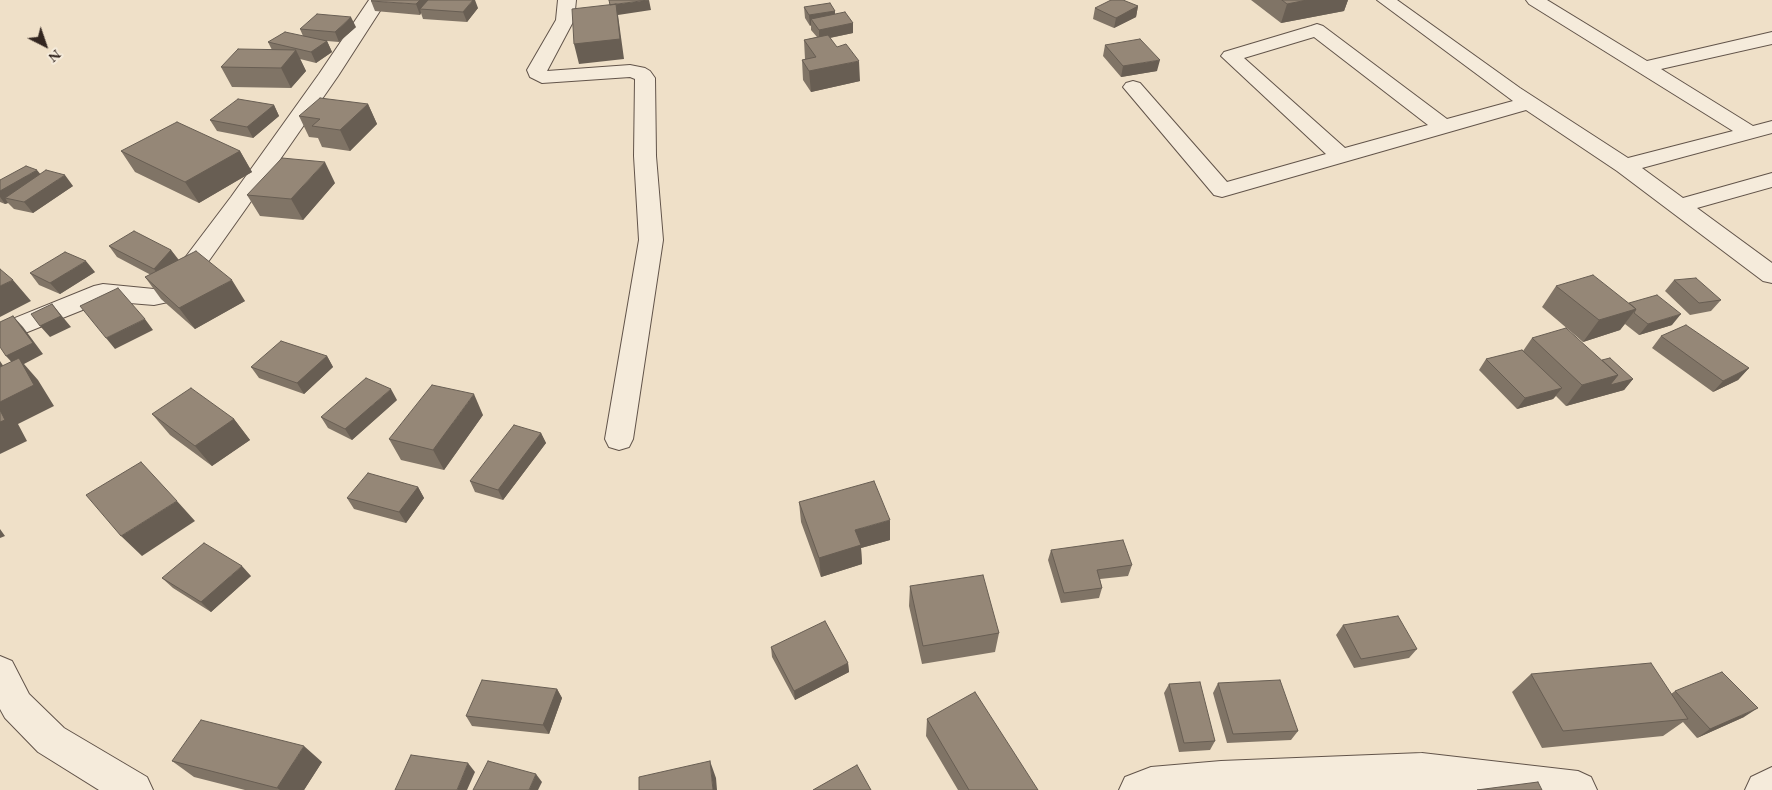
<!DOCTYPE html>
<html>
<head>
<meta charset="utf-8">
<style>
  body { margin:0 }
  #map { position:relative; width:1772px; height:790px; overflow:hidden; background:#efe0c8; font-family:"EB Garamond",serif }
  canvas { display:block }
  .north { position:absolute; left:20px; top:20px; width:50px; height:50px; -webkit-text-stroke:4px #f5ebdb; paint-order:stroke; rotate:139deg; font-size:14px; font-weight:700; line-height:20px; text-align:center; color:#332620 }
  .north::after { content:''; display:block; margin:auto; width:18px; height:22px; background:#332620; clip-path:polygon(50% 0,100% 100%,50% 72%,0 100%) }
</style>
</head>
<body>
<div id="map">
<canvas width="1772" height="790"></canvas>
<div class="north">N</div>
</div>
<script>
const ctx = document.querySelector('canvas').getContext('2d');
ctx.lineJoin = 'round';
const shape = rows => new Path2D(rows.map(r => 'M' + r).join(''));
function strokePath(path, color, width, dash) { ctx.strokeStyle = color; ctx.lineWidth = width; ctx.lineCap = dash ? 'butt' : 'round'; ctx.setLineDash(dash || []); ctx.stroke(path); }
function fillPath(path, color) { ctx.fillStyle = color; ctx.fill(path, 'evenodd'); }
const minor = shape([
  [369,0,387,0,338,76,247,207,196,279,181,295,173,301,154,305,105,301,0,343,0,324,94,286,103,284,154,289,163,283,178,267,231,197,319,74,369,0],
  [558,0,576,0,574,20,547,71,630,65,645,68,650,71,655,78,656,156,663,240,633,439,629,447,619,450,609,447,605,439,639,240,634,156,635,79,630,77,542,83,530,77,527,70,556,20,558,0],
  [1377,0,1397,0,1520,88,1628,158,1733,131,1529,4,1526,0,1547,0,1647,61,1772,32,1772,44,1661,69,1753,126,1772,121,1772,133,1642,168,1683,198,1772,173,1772,187,1697,208,1772,263,1772,283,1763,281,1617,171,1526,110,1222,197,1214,195,1123,87,1126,83,1133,81,1140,83,1227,182,1326,154,1221,56,1224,52,1311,26,1317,24,1323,26,1447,119,1513,101,1377,0],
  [1314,37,1428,125,1345,148,1244,58,1314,37],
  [0,656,12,661,29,694,64,728,147,777,153,790,99,790,38,752,5,718,0,709,0,656],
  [1422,753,1578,771,1591,777,1597,790,1119,790,1125,777,1151,767,1221,761,1422,753],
  [1772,767,1772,790,1745,790,1751,777,1772,767]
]);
const wall = shape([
  [1251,0,1348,0,1344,11,1281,23],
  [371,1,478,8,467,22,423,19,421,13,420,15,375,11],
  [1138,6,1136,17,1114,28,1093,19,1095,8],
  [804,7,835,11,835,14,853,23,853,33,830,38,860,81,811,92,803,80,802,60,805,59,804,40,817,37,811,30,811,25,810,26,805,18],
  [356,27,339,42,327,41,332,52,316,63,300,59,306,71,291,88,232,87,221,67,272,50,268,42,303,36,300,29],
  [1105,45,1157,71,1121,77,1103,56],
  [368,104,377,124,350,151,322,147,318,138,309,137,299,116],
  [274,105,279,116,253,138,217,131,210,120],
  [121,151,240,151,252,172,199,203,135,172],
  [41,174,73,186,33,213,14,209,8,203,5,204,0,202,0,180],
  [335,183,303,220,260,216,247,195],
  [109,246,171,250,179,260,245,301,195,329,161,299,145,277,151,275,117,257],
  [95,272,60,294,39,285,30,273],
  [1674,280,1721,300,1711,311,1690,315,1665,291],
  [1556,286,1629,303,1672,325,1639,335,1625,324,1620,330,1583,342,1542,307],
  [1661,336,1749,368,1738,380,1713,392,1652,348],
  [1532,338,1602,360,1633,379,1624,390,1566,406,1556,396,1553,399,1517,409,1479,370,1486,359,1523,351],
  [327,356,333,367,304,394,259,378,251,367],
  [397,400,352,440,328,428,321,417],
  [152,414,234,419,250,440,212,466,170,435],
  [483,415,444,470,401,460,389,439],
  [541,433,546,443,503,500,475,492,470,481],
  [418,487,424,498,406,523,354,509,347,498],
  [799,502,890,540,861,548,862,564,821,577,801,522],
  [1051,550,1132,565,1128,576,1100,579,1102,588,1099,598,1061,603,1048,560],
  [251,576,211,612,173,588,162,578],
  [910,586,999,633,995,652,922,664,909,606],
  [1343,625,1417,649,1409,658,1354,668,1336,635],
  [771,647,848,663,849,672,795,700,772,657],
  [1531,674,1671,694,1675,691,1744,717,1697,738,1683,722,1663,736,1542,748,1512,692],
  [1218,683,1298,731,1291,740,1227,743,1213,693],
  [1169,684,1215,741,1210,750,1179,752,1164,693],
  [557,689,562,698,549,734,472,726,466,716],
  [927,719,1038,790,958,790,926,736],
  [172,761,322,762,304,790,245,790,194,777]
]);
const shadedWall = shape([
  [420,0,433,0,420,9,421,13,420,15,416,4],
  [473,0,475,0,478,8,467,22,463,12],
  [649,0,651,10,618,15,624,59,579,64,574,44,610,5],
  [1307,0,1348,0,1344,11,1281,23,1287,4],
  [1138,6,1136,17,1114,28,1116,18],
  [835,11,835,21,811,19,811,25,810,26,809,15],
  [351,17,356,27,339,42,335,32],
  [853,23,853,33,819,40,819,30],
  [327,41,332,52,316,63,311,52],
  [296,50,306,71,291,88,281,68],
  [1160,60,1157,71,1121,77,1123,66],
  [859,61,860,81,811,92,809,71],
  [368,104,377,124,350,151,340,130],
  [274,105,279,116,253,138,247,127],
  [240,151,252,172,199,203,185,182],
  [325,162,335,183,303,220,291,199],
  [37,170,46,181,5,198,8,203,5,204,0,197,0,191],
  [65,175,73,186,33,213,24,202],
  [171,250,179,261,162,280,154,269],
  [86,261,95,272,60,294,50,283],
  [13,280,31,301,0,317,0,286],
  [232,280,245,301,195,329,179,308],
  [52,304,71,327,50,337,40,326],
  [1636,309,1620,330,1583,342,1599,320],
  [1681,314,1672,325,1639,335,1648,324],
  [13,316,23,327,43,354,24,364,38,380,54,406,18,424,27,441,0,454,0,402,16,367,6,356],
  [145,319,153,330,115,349,106,338],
  [327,356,333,367,304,394,297,383],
  [0,361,8,373,0,376],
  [1749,368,1738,380,1713,392,1723,381],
  [1618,375,1633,379,1624,390,1566,406,1582,385],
  [1562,388,1553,399,1517,409,1525,398],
  [391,389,397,400,352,440,345,429],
  [474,394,483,415,444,470,433,450],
  [234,419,250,440,212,466,195,446],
  [541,433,546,443,503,500,498,490],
  [418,487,424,498,406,523,399,512],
  [177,501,195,521,142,556,121,536],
  [890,520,890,540,861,548,862,564,821,577,819,558,855,530],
  [0,529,5,536,0,538],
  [242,566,251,576,211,612,201,602],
  [848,663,849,672,795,700,794,691],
  [557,689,562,698,549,734,543,725],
  [1758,708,1744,717,1697,738,1710,729],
  [304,746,322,762,304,790,280,790,277,788],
  [710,761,716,778,717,790,713,790],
  [468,763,475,772,467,790,457,790],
  [536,774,542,782,538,790,529,790]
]);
const building = shape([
  [372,0,420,0,416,4,371,1,372,0],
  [428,0,473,0,463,12,420,9,428,0],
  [609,0,648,0,610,5,609,0],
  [1111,0,1123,0,1138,6,1116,18,1095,8,1111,0],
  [1282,0,1307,0,1287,4,1282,0],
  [830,3,835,11,809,15,804,7,830,3],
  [616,4,620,39,574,44,572,9,616,4],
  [845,12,853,23,819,30,811,19,845,12],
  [317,14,351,17,335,32,300,29,317,14],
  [285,32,327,41,311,52,268,42,285,32],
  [828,35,837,47,846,44,859,61,809,71,802,60,816,57,804,40,828,35],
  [1140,39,1160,60,1123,66,1105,45,1140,39],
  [238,49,296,50,281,68,221,67,238,49],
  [320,98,368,104,340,130,312,126,320,119,299,116,320,98],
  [238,99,274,105,247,127,210,120,238,99],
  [177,122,240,151,185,182,121,151,177,122],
  [282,158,325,162,291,199,247,195,282,158],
  [26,166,37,170,0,191,0,180,26,166],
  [46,170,65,175,24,202,5,198,46,170],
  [134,231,171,250,154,269,109,246,134,231],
  [196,251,232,280,179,308,145,277,196,251],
  [65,252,86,261,50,283,30,273,65,252],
  [0,269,13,280,0,286,0,269],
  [1593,275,1636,309,1599,320,1556,286,1593,275],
  [1696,278,1721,300,1699,303,1674,280,1696,278],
  [118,288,145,319,106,338,80,306,118,288],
  [1657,295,1681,314,1648,324,1634,313,1636,309,1629,303,1657,295],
  [52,304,61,316,40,326,31,314,52,304],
  [13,316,33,343,6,356,0,347,0,322,13,316],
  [1686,325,1749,368,1723,381,1661,336,1686,325],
  [1566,328,1618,375,1582,385,1532,338,1566,328],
  [281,341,327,356,297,383,251,367,281,341],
  [1522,350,1562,388,1525,398,1486,359,1522,350],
  [19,358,34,385,0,402,0,367,19,358],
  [1610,358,1633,379,1610,385,1618,375,1602,360,1610,358],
  [366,378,391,389,345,429,321,417,366,378],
  [432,385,474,394,433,450,389,439,432,385],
  [191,388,234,419,195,446,152,414,191,388],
  [0,410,5,420,0,422,0,410],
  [514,425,541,433,498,490,470,481,514,425],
  [141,462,177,501,121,536,86,495,141,462],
  [368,473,418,487,399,512,347,498,368,473],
  [874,481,890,520,855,530,861,545,819,558,799,502,874,481],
  [1123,540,1132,565,1097,570,1102,588,1064,593,1051,550,1123,540],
  [204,543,242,566,201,602,162,578,204,543],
  [983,575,999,633,923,646,910,586,983,575],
  [1398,616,1417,649,1361,659,1343,625,1398,616],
  [825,621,848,663,794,691,771,647,825,621],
  [1651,663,1688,719,1563,731,1531,674,1651,663],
  [1722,672,1758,708,1710,729,1675,691,1722,672],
  [482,680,557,689,543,725,466,716,482,680],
  [1280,680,1298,731,1233,734,1218,683,1280,680],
  [1200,682,1215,741,1184,743,1169,684,1200,682],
  [975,692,1038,790,969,790,927,719,975,692],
  [201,720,304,746,277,788,172,761,201,720],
  [411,755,468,763,457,790,395,790,411,755],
  [488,761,536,774,529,790,473,790,488,761],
  [710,761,713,790,639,790,639,777,710,761],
  [857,765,871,790,813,790,857,765],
  [1538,782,1542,790,1477,790,1538,782]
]);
strokePath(minor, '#62544a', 2);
fillPath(minor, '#f5ebdb');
fillPath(wall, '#807466');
fillPath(shadedWall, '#685e53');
fillPath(building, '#958777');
strokePath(building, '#685e53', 1);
</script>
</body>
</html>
